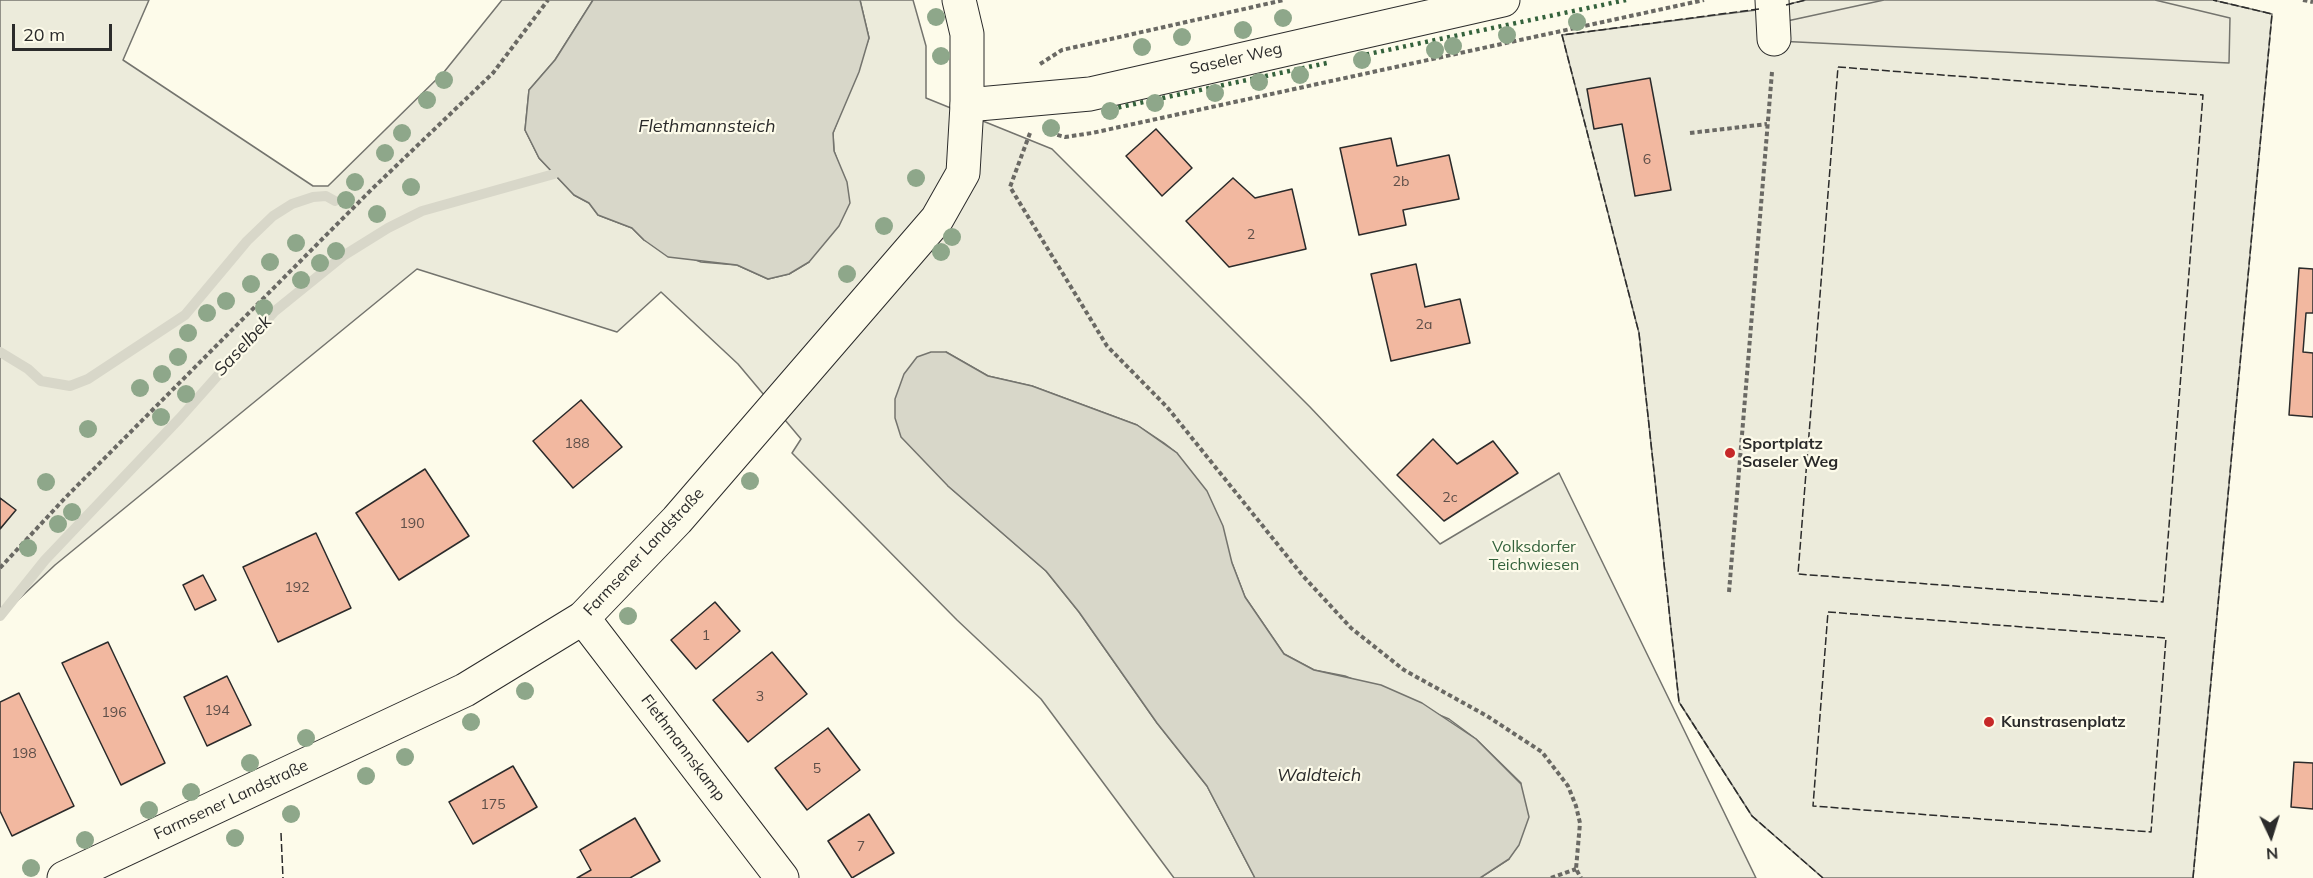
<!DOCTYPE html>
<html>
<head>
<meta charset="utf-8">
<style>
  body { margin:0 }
  #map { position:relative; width:2313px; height:878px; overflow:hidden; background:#fdfbea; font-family:Mulish,sans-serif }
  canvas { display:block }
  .north { position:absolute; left:2241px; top:806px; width:60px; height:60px; -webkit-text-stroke:4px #fdfbea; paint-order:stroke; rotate:176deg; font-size:16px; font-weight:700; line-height:24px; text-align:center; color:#2b2b2b }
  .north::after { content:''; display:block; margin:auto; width:21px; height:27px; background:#2b2b2b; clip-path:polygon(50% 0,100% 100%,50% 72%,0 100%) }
  .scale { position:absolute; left:12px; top:24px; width:100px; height:27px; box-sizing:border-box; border:3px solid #2b2b2b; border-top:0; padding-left:8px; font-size:18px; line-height:21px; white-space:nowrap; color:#2b2b2b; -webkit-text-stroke:4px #fdfbea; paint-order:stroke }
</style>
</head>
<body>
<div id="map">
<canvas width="2313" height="878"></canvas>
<div class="north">N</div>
<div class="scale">20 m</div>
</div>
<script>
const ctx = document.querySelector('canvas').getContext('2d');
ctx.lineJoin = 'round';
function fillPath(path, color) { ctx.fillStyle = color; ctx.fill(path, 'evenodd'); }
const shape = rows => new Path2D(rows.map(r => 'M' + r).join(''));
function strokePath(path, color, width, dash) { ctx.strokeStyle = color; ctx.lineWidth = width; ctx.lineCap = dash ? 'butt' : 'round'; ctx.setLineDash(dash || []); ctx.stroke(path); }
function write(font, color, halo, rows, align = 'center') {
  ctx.font = font + ' Mulish,sans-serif'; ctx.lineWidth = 4.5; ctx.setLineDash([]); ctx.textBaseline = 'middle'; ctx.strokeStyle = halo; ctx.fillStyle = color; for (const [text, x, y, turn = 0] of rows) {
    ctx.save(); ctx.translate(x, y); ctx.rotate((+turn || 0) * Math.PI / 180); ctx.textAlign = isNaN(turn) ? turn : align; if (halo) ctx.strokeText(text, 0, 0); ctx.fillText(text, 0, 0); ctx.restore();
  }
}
const green = shape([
  [0,0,149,0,123,60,313,186,328,186,444,72,502,0,593,0,555,60,529,90,525,130,539,158,574,195,589,203,598,215,632,228,644,240,701,262,737,265,768,279,789,274,809,262,839,165,834,151,833,133,869,38,860,0,913,0,926,46,926,98,1052,149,1310,407,1440,544,1559,473,1756,878,1480,878,1509,859,1521,783,1476,739,1449,719,1345,676,1314,670,1284,654,1245,597,1232,563,1177,453,1164,443,1137,425,1032,386,988,376,946,352,948,486,1046,571,1079,612,1157,723,1207,786,1255,878,1174,878,1041,699,957,620,792,453,801,439,738,364,661,292,617,332,417,269,55,565,0,617,0,529,15,510,0,498,0,0],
  [1806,0,2213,0,2272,14,2193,878,1823,878,1752,816,1679,702,1639,333,1562,35,1772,8,1806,0]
]);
const parking = shape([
  [1884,0,2155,0,2230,18,2229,63,1777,41,1764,26,1884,0]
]);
const water = shape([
  [593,0,860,0,869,38,859,72,833,133,834,151,847,182,850,203,839,226,809,262,789,274,768,279,737,265,668,257,644,240,632,228,598,215,589,203,574,195,539,158,525,130,529,90,555,60,593,0],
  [931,352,946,352,988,376,1032,386,1137,425,1177,453,1207,491,1223,526,1232,563,1245,597,1284,654,1314,670,1381,685,1422,703,1476,739,1521,784,1529,817,1519,845,1509,859,1480,878,1255,878,1207,786,1157,723,1079,612,1046,571,948,486,901,437,895,418,895,399,904,374,917,357,931,352]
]);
const stream = shape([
  [0,352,28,369,41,381,70,386,88,379,185,315,247,241,273,216,292,204,313,197,326,196,335,201],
  [0,616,45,560,180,418,275,311,343,256,388,228,422,211,554,174]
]);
const building = shape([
  [1650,78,1671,190,1635,196,1622,124,1594,129,1587,89,1650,78],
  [1156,129,1192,168,1162,196,1126,156,1156,129],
  [1391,138,1397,166,1449,155,1459,199,1403,210,1406,225,1359,235,1340,148,1391,138],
  [1233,178,1255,198,1292,189,1306,249,1229,267,1186,221,1233,178],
  [1416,264,1425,307,1460,299,1470,343,1391,361,1371,274,1416,264],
  [2299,268,2313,269,2313,313,2306,313,2303,352,2313,353,2313,417,2289,415,2299,268],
  [581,400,622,447,573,488,533,441,581,400],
  [1433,439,1457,464,1493,441,1518,473,1444,521,1397,475,1433,439],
  [425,469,469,536,399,580,356,513,425,469],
  [0,498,16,510,0,529,0,498],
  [316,533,351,608,278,642,243,567,316,533],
  [203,575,216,600,195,610,183,585,203,575],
  [715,602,740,631,696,669,671,640,715,602],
  [108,642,165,763,121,785,62,663,108,642],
  [772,652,807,694,748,742,713,700,772,652],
  [227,676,251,725,207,746,184,697,227,676],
  [19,693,74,806,12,836,0,811,0,702,19,693],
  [828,728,860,770,807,810,775,768,828,728],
  [2294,762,2313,763,2313,809,2291,807,2294,762],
  [513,766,537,807,473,844,449,802,513,766],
  [869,814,894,853,852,878,828,841,869,814],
  [635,818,660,861,630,878,577,878,591,870,580,850,635,818]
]);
const path = shape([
  [2303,0,2313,2],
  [1040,64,1062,50,1284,0],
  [1030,133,1010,187,1107,346,1167,407,1303,576,1351,628,1404,670,1487,716,1542,752,1568,786,1576,806,1580,823,1576,869,1581,878],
  [1050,133,1065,137,1092,133,1704,0],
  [1690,133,1767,124],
  [0,568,65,498,372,189,493,73,548,0],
  [1729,592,1772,72],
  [1551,878,1576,869]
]);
const minor = shape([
  [1772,0,1774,39],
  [967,105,1090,94,1503,0],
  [583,618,782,878]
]);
const major = shape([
  [64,878,465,690,583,618,677,520,937,219,963,173,967,105,967,34,959,0]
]);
const hedge = shape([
  [1359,56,1626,0],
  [1111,109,1327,63]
]);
const fence = shape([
  [1786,5,1806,0],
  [1759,9,1562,35,1639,333,1679,702,1752,816,1823,878],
  [1838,67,2203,95,2163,602,1798,574,1838,67],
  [1828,612,2166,638,2151,832,1813,806,1828,612],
  [281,833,283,878],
  [2193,878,2272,14,2213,0]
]);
const trees = [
  [936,17],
  [1283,18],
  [1577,22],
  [1243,30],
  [1507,35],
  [1182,37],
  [1453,46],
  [1142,47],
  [1435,50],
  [941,56],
  [1362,60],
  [1300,75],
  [444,80],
  [1259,82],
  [1215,93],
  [427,100],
  [1155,103],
  [1110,111],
  [1051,128],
  [402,133],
  [385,153],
  [916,178],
  [355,182],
  [411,187],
  [346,200],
  [377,214],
  [884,226],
  [952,237],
  [296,243],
  [336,251],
  [941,252],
  [270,262],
  [320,263],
  [847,274],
  [301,280],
  [251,284],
  [226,301],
  [264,308],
  [207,313],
  [188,333],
  [178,357],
  [162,374],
  [140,388],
  [186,394],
  [161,417],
  [88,429],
  [750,481],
  [46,482],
  [72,512],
  [58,524],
  [28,548],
  [628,616],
  [525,691],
  [471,722],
  [306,738],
  [405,757],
  [250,763],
  [366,776],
  [191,792],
  [149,810],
  [291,814],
  [235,838],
  [85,840],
  [31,868]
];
const markers = [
  [1730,453,6,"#c62828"],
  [1989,722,6,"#c62828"]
];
const numberNames = [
  ["6",1647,160],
  ["2b",1401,182],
  ["2",1251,235],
  ["2a",1424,325],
  ["188",577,444],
  ["2c",1450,498],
  ["190",412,524],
  ["192",297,588],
  ["1",706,636],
  ["3",760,697],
  ["194",217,711],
  ["196",114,713],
  ["198",24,754],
  ["5",817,769],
  ["175",493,805],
  ["7",861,847]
];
const streetNames = [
  ["Saseler Weg",1236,59,-13],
  ["Farmsener Landstraße",644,552,-47],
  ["Flethmannskamp",683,748,53],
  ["Farmsener Landstraße",231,800,-25]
];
const poiNames = [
  ["Sportplatz",1742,444],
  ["Saseler Weg",1742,462],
  ["Kunstrasenplatz",2001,722]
];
const parkNames = [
  ["Volksdorfer",1534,547],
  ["Teichwiesen",1534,565]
];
const waterNames = [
  ["Flethmannsteich",707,127],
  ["Saselbek",243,346,-47],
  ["Waldteich",1319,776]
];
fillPath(green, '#ecebdb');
strokePath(green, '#74746e', 1.5);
fillPath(parking, '#eceadb');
strokePath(parking, '#74746e', 1.5);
fillPath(water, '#d8d7c9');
strokePath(water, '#74746e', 1.5);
strokePath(stream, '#d8d7c9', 10);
fillPath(building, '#f2b8a0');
strokePath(building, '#2b2b2b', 1.5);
strokePath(minor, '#2b2b2b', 35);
strokePath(major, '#2b2b2b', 35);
strokePath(path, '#6a6964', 4, [4.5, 3]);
strokePath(minor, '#fdfbea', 33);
strokePath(major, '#fdfbea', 33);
strokePath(hedge, '#34623c', 4.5, [3, 4.5]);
strokePath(fence, '#2b2b2b', 1.5, [8, 3]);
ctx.fillStyle = '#8ea78a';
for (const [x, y] of trees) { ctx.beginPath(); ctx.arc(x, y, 9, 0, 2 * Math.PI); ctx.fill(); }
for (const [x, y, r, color] of markers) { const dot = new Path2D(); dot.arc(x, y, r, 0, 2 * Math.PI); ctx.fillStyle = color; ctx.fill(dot); strokePath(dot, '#fdfbea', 2); }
write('14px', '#5d4e48', null, numberNames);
write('16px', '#2b2b2b', '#fdfbea', streetNames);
write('bold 16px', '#2b2b2b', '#fdfbea', poiNames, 'left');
write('16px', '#34623c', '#fdfbea', parkNames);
write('italic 18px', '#2b2b2b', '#fdfbea', waterNames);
</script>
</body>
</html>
